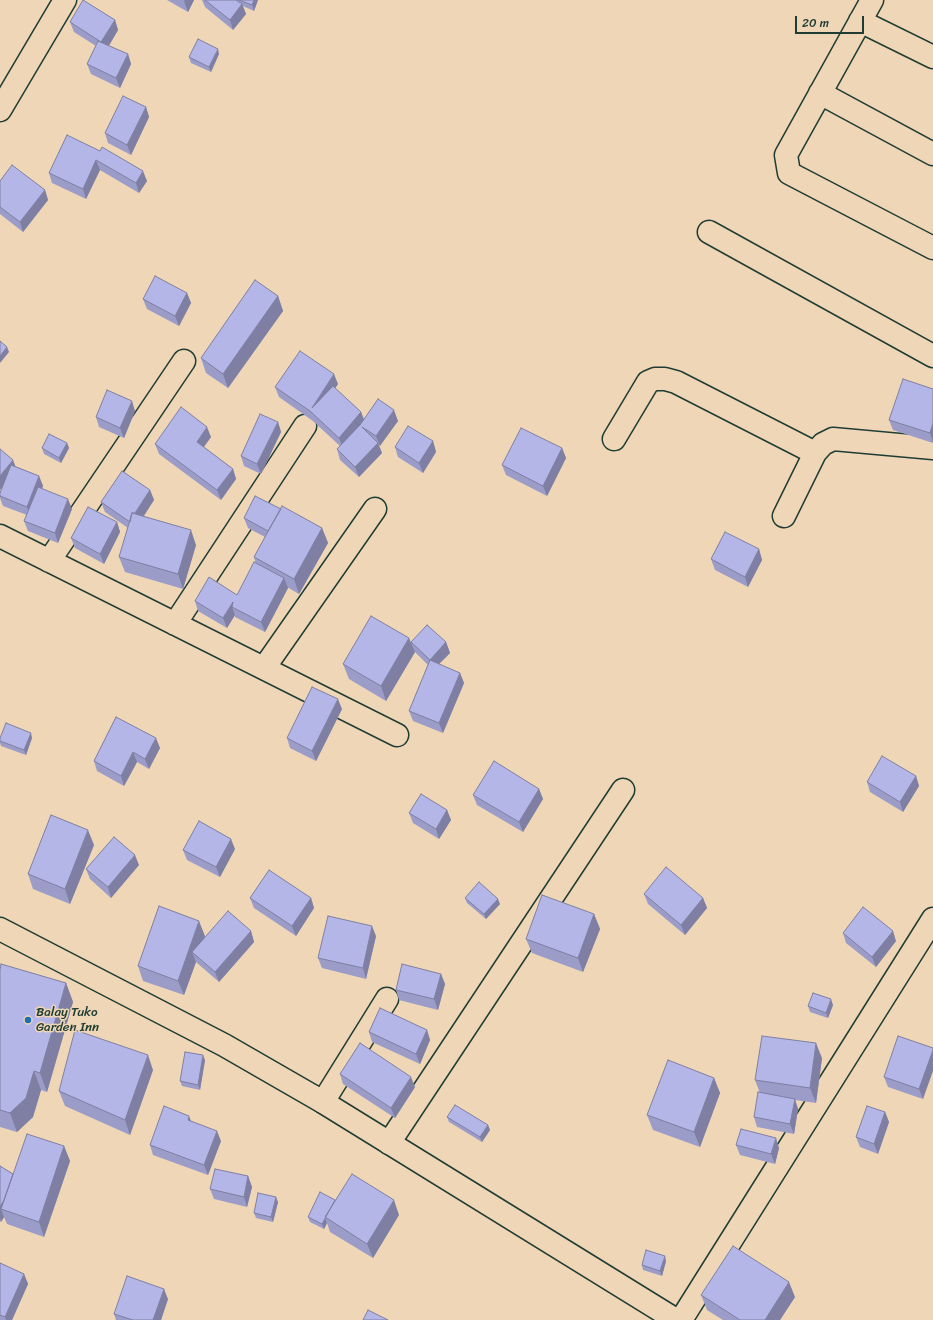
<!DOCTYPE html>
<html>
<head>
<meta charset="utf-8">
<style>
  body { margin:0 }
  #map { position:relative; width:933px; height:1320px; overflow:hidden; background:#eed6b6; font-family:Sriracha,sans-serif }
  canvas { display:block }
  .scale { position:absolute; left:795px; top:16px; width:69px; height:18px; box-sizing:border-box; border:2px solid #1f3d34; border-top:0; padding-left:5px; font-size:12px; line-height:14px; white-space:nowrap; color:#1f3d34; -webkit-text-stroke:3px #eed6b6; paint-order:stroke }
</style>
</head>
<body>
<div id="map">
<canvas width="933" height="1320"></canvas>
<div class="scale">20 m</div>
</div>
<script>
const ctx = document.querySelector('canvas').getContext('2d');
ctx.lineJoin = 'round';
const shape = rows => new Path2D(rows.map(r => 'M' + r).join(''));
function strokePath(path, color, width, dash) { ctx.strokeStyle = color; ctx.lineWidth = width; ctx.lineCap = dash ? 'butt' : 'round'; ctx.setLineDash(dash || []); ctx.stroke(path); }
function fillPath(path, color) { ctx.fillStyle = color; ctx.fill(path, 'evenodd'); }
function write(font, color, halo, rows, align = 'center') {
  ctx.font = font + ' Sriracha,sans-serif'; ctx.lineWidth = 3; ctx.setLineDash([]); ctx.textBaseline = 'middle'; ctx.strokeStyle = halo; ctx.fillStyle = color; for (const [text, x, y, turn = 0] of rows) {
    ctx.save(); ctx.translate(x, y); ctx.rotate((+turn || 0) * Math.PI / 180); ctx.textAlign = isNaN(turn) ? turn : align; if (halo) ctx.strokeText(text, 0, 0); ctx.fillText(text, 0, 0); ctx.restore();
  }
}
const minor = shape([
  [872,0,786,155,789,173,933,248],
  [860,21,933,57],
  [820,93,933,154],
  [0,110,65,0],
  [709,232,933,356],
  [614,439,648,382,655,379,665,379,676,382,815,453],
  [784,516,815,453,823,444,833,439,933,448],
  [0,536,397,735],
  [49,561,184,361],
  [175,624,305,426],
  [264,668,375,509],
  [323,1102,387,999],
  [389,1143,623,790],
  [681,1320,933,919]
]);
const tertiary = shape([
  [0,929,224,1045,323,1102,676,1320]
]);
const wall = shape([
  [167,0,194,0,188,12],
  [202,0,258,0,254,11,243,6,246,14,233,30,205,7],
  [115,20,118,30,109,46,128,54,131,64,120,88,91,74,87,64,96,46,74,32,70,22],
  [219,54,211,72,191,63,189,57],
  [146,107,149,117,131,155,108,143,105,133],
  [100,151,147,181,139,193,100,170,86,199,52,183,49,173],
  [0,181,45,190,48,200,23,232,0,214],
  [187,293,191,303,179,326,147,309,143,299],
  [278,296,283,311,228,388,206,373,201,358],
  [338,384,335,388,361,412,364,419,398,421,379,446,382,453,359,477,340,460,337,449,340,446,313,421,279,397,275,387],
  [933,389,933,443,893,430,889,420],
  [135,411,124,438,99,427,96,417],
  [278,422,281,432,261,474,244,466,241,456],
  [211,437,204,447,233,469,236,479,221,500,159,454,155,444],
  [433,441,436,452,423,473,398,457,395,447],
  [67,443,69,448,61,463,44,454,42,448],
  [562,448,566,458,547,496,506,475,502,465],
  [15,466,39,476,43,486,42,488,72,509,58,543,28,531,24,521,27,515,3,506,0,498,0,493,2,488],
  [150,490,154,500,144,516,196,545,183,589,125,572,119,557,128,528,105,512,101,502],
  [281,509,322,528,328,543,299,594,287,587,288,588,265,632,235,617,235,615,227,628,198,611,195,601,237,595,256,564,254,557,265,537,248,528,244,518],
  [117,522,120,532,104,564,75,548,71,538],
  [759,549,762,560,748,587,715,570,711,559],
  [411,642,446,642,450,653,439,664,460,673,464,683,443,733,413,721,409,711,428,665,415,652,386,701,349,679,343,664],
  [342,709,316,761,290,748,287,738],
  [116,717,160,748,149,769,137,762,124,786,97,771,94,761],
  [0,738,32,738,26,755,1,746,0,743],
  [916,776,919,786,903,812,870,792,867,782],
  [539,789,543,799,523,832,477,805,473,795],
  [447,810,451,820,439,839,413,823,409,813],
  [94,845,70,904,33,889,28,874],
  [235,849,220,877,187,860,183,850],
  [139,865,111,898,90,879,86,869],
  [644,894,703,898,707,908,685,935,648,904],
  [250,898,311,898,314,908,296,936,254,908],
  [465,898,500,904,486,919,467,903],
  [594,914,600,929,583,972,532,953,526,939],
  [251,931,254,942,219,982,196,962,184,995,143,981,138,966,205,936,204,938],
  [843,933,896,941,876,967,846,943],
  [376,936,366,979,322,968,318,958],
  [0,970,66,983,73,1002,47,1092,41,1090,33,1117,17,1132,0,1127],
  [441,974,445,984,438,1010,399,1000,396,990],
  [833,1005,828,1018,810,1012,808,1006],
  [427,1030,430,1040,420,1064,372,1042,369,1032],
  [933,1048,923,1099,888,1087,884,1077],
  [822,1058,816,1103,795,1100,798,1109,794,1134,757,1127,754,1117,760,1093,755,1080],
  [205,1060,200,1090,182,1086,180,1081],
  [153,1070,130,1135,65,1106,59,1091],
  [340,1074,415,1087,395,1118,343,1084],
  [714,1078,720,1093,700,1147,653,1130,647,1115],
  [885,1112,889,1122,878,1154,860,1147,856,1137],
  [447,1117,488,1125,490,1130,482,1142,449,1122],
  [221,1141,208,1175,153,1155,150,1145],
  [736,1145,779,1148,775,1164,740,1155],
  [64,1146,70,1161,44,1237,7,1224,4,1217,1,1222,0,1221,0,1166,13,1174],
  [248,1176,252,1187,247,1207,214,1199,210,1189],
  [335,1201,399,1215,373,1258,330,1232,327,1223,324,1229,310,1222,308,1217],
  [278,1202,273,1222,256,1218,254,1213],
  [666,1261,662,1276,643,1270,642,1265],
  [0,1263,24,1274,28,1284,12,1320,0,1320],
  [701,1295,795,1297,780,1320,723,1320,707,1310],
  [168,1299,161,1320,116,1320,114,1314]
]);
const shadedWall = shape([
  [185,0,194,0,188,12,184,1],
  [254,0,258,0,254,11,252,5],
  [242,4,246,14,233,30,230,20],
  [115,20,118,30,105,52,101,42],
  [218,49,219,54,211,72,209,67],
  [128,54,131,64,120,88,116,78],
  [146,107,149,117,131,155,127,145],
  [96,160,100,170,86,199,83,189],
  [143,171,147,181,139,193,136,183],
  [45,190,48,200,23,232,20,222],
  [187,293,191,303,179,326,175,316],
  [278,296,283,311,228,388,223,374],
  [7,347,9,352,0,363,0,356],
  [334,374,338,384,316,417,312,408],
  [132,401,135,411,124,438,120,428],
  [394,410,398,421,380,446,376,436],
  [361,412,365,423,343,448,339,438],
  [278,422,281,432,261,474,257,464],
  [933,423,933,442,930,433],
  [207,427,211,437,200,452,197,442],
  [433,441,436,452,423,473,419,463],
  [67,443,69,448,61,463,59,458],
  [378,443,382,453,359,477,355,467],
  [562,448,566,458,547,496,543,486],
  [13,460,17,470,0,490,0,476],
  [233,469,236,479,221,500,217,490],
  [39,476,43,486,31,517,27,507],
  [150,490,154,500,133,532,130,522],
  [68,499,72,509,58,543,55,533],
  [117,522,120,532,104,564,100,554],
  [322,528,328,543,299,594,294,579],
  [191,530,196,545,183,589,178,574],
  [759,549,762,560,748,587,745,577],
  [284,578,288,588,265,632,261,622],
  [233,602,232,607,235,615,227,628,223,618],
  [409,638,415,652,386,701,381,686],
  [446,642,450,653,433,670,430,660],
  [460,673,464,683,443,733,439,723],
  [338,699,342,709,316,761,312,751],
  [31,733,32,738,26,755,24,750],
  [156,738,160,748,149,769,145,759],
  [133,752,137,762,124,786,121,776],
  [916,776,919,786,903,812,900,802],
  [539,789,543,799,523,832,519,822],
  [447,810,451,820,439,839,436,829],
  [88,830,94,845,70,904,65,889],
  [231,839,235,849,220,877,216,867],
  [135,855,139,865,111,898,108,887],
  [311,898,314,908,296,936,292,926],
  [703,898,707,908,685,935,681,925],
  [498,899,500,904,486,919,484,914],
  [594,914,600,929,583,972,578,958],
  [199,921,205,936,197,957,192,952,196,962,184,995,178,981],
  [372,926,376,936,366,979,363,968],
  [251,931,254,942,219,982,215,972],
  [893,931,896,941,876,967,872,957],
  [441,974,445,984,438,1010,434,999],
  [66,983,73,1002,47,1092,40,1073],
  [831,999,833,1005,828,1018,826,1013],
  [427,1030,430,1040,420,1064,416,1054],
  [816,1043,822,1058,816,1103,810,1088],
  [933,1050,933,1071,923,1099,919,1089],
  [148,1055,153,1070,130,1135,125,1120],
  [203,1055,205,1060,200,1090,198,1085],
  [34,1071,41,1090,33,1117,17,1132,10,1113],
  [411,1077,415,1087,395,1118,391,1108],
  [714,1078,720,1093,700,1147,694,1132],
  [795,1099,798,1109,794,1134,790,1124],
  [885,1112,889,1122,878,1154,874,1144],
  [189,1116,193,1126,188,1120],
  [488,1125,490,1130,482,1142,480,1137],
  [217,1131,221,1141,208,1175,204,1165],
  [776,1138,779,1148,775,1164,771,1154],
  [64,1146,70,1161,44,1237,39,1222],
  [248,1176,252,1187,247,1207,244,1197],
  [12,1186,1,1209,4,1217,1,1222,0,1218,0,1207],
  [276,1197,278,1202,273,1222,271,1217],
  [394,1200,399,1215,373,1258,367,1244],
  [325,1218,327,1223,324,1229,322,1224],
  [665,1256,666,1261,662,1276,660,1271],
  [24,1274,28,1284,12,1320,6,1320,5,1317],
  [789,1282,795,1297,780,1320,765,1320],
  [164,1289,168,1299,161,1320,153,1320]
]);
const building = shape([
  [83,0,115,20,101,42,70,22,83,0],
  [205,0,236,0,242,4,230,20,205,0],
  [239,0,254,0,252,5,239,0],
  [198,39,218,49,209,67,189,57,198,39],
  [98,41,128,54,116,78,87,64,98,41],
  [123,96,146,107,127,145,105,133,123,96],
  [67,135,100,151,102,147,143,171,136,183,96,160,83,189,49,173,67,135],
  [12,165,45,190,20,222,0,207,0,181,12,165],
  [155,276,187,293,175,316,143,299,155,276],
  [255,280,278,296,223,374,201,358,255,280],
  [0,341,7,347,0,356,0,341],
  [300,351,334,374,312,408,333,386,361,412,339,438,310,411,275,387,300,351],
  [903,379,933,389,933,423,930,433,889,420,903,379],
  [107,390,132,401,120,428,96,417,107,390],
  [378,399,394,410,376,436,362,427,378,443,355,467,337,449,360,425,378,399],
  [181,407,207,427,197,442,233,469,217,490,155,444,181,407],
  [260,414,278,422,257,464,241,456,260,414],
  [408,426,433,441,419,463,395,447,408,426],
  [521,428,562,448,543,486,502,465,521,428],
  [49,434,67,443,59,458,42,448,49,434],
  [0,449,13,460,0,476,0,449],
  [11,465,39,476,27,507,0,496,0,493,11,465],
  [122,471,150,490,135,513,132,513,130,522,101,502,122,471],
  [38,487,68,499,55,533,24,521,38,487],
  [255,496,281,509,268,531,244,518,255,496],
  [282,506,322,528,294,579,254,557,282,506],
  [88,507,117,522,100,554,71,538,88,507],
  [132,513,191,530,178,574,119,557,132,513],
  [725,532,759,549,745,577,711,559,725,532],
  [254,562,284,578,261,622,232,607,233,602,223,618,195,601,209,577,237,595,254,562],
  [371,616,409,638,381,686,343,664,371,616],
  [427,625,446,642,430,660,411,642,427,625],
  [430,660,460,673,439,723,409,711,430,660],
  [312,687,338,699,312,751,287,738,312,687],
  [116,717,156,738,145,759,133,752,121,776,94,761,116,717],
  [6,723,31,733,24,750,0,741,0,738,6,723],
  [882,756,916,776,900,802,867,782,882,756],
  [494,761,539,789,519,822,473,795,494,761],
  [421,794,447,810,436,829,409,813,421,794],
  [51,815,88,830,65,889,28,874,51,815],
  [199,821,231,839,216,867,183,850,199,821],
  [114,837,135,855,108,887,86,869,114,837],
  [666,867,703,898,681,925,644,894,666,867],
  [269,870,311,898,292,926,250,898,269,870],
  [479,882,498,899,484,914,465,898,479,882],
  [542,895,594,914,578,958,526,939,542,895],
  [159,906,199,921,178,981,138,966,159,906],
  [863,907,893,931,872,957,843,933,863,907],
  [228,911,251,931,215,972,192,952,228,911],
  [328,916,372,926,363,968,318,958,328,916],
  [1,964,66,983,40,1073,34,1071,26,1098,10,1113,0,1110,0,970,1,964],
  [402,964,441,974,434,999,396,990,402,964],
  [813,993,831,999,826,1013,808,1006,813,993],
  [380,1008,427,1030,416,1054,369,1032,380,1008],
  [75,1030,148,1055,125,1120,59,1091,75,1030],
  [762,1036,816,1043,810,1088,755,1080,762,1036],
  [898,1036,933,1048,933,1050,919,1089,884,1077,898,1036],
  [360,1043,411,1077,391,1108,340,1074,360,1043],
  [185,1052,203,1055,198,1085,180,1081,185,1052],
  [668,1060,714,1078,694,1132,647,1115,668,1060],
  [758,1092,795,1099,790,1124,754,1117,758,1092],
  [455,1105,488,1125,480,1137,447,1117,455,1105],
  [164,1106,189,1116,188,1120,217,1131,204,1165,150,1145,164,1106],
  [867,1106,885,1112,874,1144,856,1137,867,1106],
  [741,1129,776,1138,771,1154,736,1145,741,1129],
  [27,1134,64,1146,39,1222,1,1209,27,1134],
  [0,1166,13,1174,4,1200,0,1207,0,1166],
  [215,1169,248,1176,244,1197,210,1189,215,1169],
  [352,1174,394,1200,367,1244,325,1217,352,1174],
  [320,1192,335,1200,322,1224,308,1217,320,1192],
  [258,1193,276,1197,271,1217,254,1213,258,1193],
  [733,1246,789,1282,765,1320,740,1320,701,1295,733,1246],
  [646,1250,665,1256,660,1271,642,1265,646,1250],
  [0,1263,24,1274,5,1317,0,1315,0,1263],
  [127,1276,164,1289,153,1320,133,1320,114,1314,127,1276],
  [368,1310,388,1320,363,1320,368,1310]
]);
const markers = [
  [28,1020,4,"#1f6fb2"]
];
const poiNames = [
  ["Balay Tuko",36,1013],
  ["Garden Inn",36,1028]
];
strokePath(minor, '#1f3d34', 25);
strokePath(tertiary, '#1f3d34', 25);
strokePath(minor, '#eed6b6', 22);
strokePath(tertiary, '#eed6b6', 22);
fillPath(wall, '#9b9dc8');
fillPath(shadedWall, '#7e7fa2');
fillPath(building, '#b4b6e8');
strokePath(building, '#7e7fa2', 1);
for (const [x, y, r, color] of markers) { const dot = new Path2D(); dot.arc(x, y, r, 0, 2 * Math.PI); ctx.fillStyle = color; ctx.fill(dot); strokePath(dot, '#eed6b6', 1.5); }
write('13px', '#1f3d34', '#eed6b6', poiNames, 'left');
</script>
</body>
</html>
